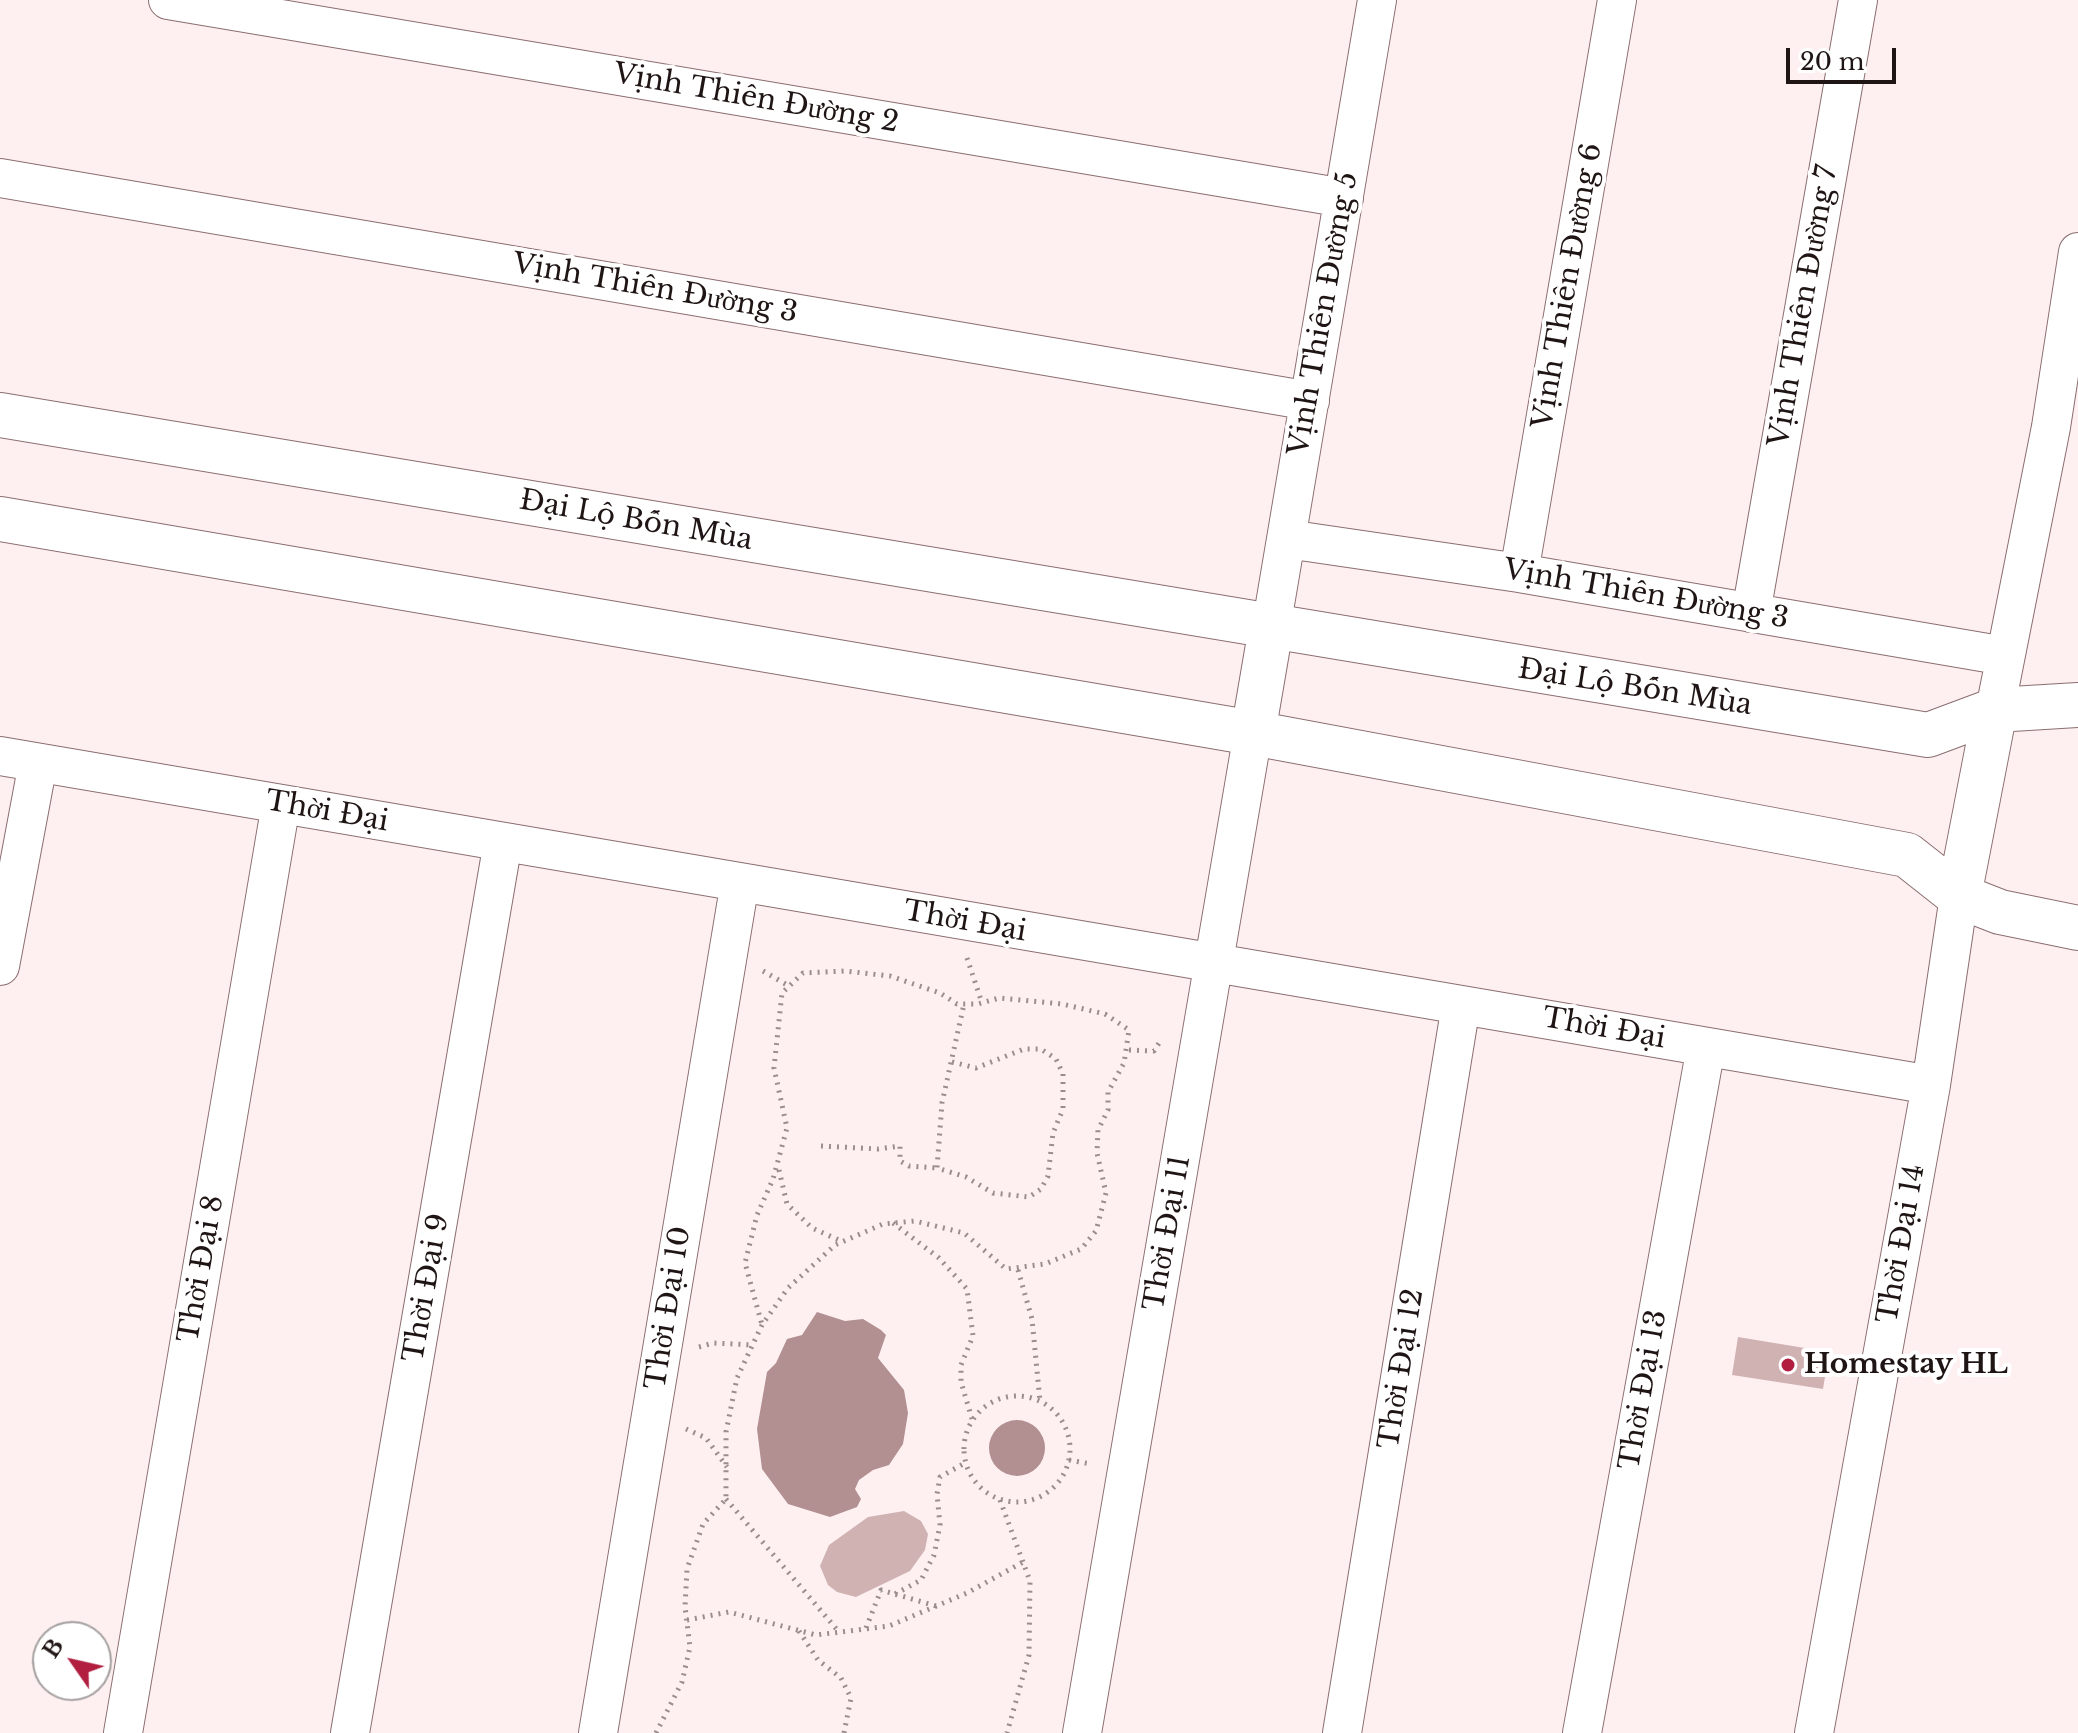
<!DOCTYPE html>
<html>
<head>
<meta charset="utf-8">
<style>
  body { margin:0 }
  #map { position:relative; width:2078px; height:1733px; overflow:hidden; background:#fef0f1; font-family:"Libre Baskerville",serif }
  canvas { display:block }
  .north { position:absolute; left:32px; top:1621px; width:80px; height:80px; box-sizing:border-box; background:#fff; border:2px solid #a6a1a1; border-radius:50%; rotate:304deg; font-size:22px; font-weight:700; line-height:32px; text-align:center; color:#201515 }
  .north::after { content:''; display:block; margin:auto; width:28px; height:36px; background:#b11e40; clip-path:polygon(50% 0,100% 100%,50% 72%,0 100%) }
  .scale { position:absolute; left:1786px; top:48px; width:110px; height:36px; box-sizing:border-box; border:4px solid #201515; border-top:0; padding-left:10px; font-size:24px; line-height:28px; white-space:nowrap; color:#201515; -webkit-text-stroke:6px #fff; paint-order:stroke }
</style>
</head>
<body>
<div id="map">
<canvas width="2078" height="1733"></canvas>
<div class="north">B</div>
<div class="scale">20 m</div>
</div>
<script>
const ctx = document.querySelector('canvas').getContext('2d');
ctx.lineJoin = 'round';
function fillPath(path, color) { ctx.fillStyle = color; ctx.fill(path, 'evenodd'); }
const shape = rows => new Path2D(rows.map(r => 'M' + r).join(''));
function strokePath(path, color, width, dash) { ctx.strokeStyle = color; ctx.lineWidth = width; ctx.lineCap = dash ? 'butt' : 'round'; ctx.setLineDash(dash || []); ctx.stroke(path); }
function write(font, color, halo, rows, align = 'center') {
  ctx.font = font + ' "Libre Baskerville",serif'; ctx.lineWidth = 8; ctx.setLineDash([]); ctx.textBaseline = 'middle'; ctx.strokeStyle = halo; ctx.fillStyle = color; for (const [text, x, y, turn = 0] of rows) {
    ctx.save(); ctx.translate(x, y); ctx.rotate((+turn || 0) * Math.PI / 180); ctx.textAlign = isNaN(turn) ? turn : align; if (halo) ctx.strokeText(text, 0, 0); ctx.fillText(text, 0, 0); ctx.restore();
  }
}
const water = shape([
  [817,1312,845,1321,863,1319,881,1330,886,1335,878,1358,904,1390,908,1413,903,1444,889,1465,873,1470,859,1480,855,1489,861,1499,857,1507,830,1517,788,1504,762,1469,757,1429,767,1372,776,1363,787,1339,802,1335],
  '989 1448a28 28 0 1 1 56 0a28 28 0 1 1-56 0Z'
]);
const building = shape([
  [1738,1337,1829,1352,1823,1389,1732,1375],
  [904,1511,921,1521,928,1534,925,1550,910,1571,856,1597,837,1592,828,1585,820,1566,829,1545,868,1517]
]);
const path = shape([
  [967,958,982,1003],
  [763,971,789,986],
  [1129,1050,1154,1051,1161,1040],
  [952,1062,976,1068,1024,1049,1041,1049,1056,1059,1063,1074,1063,1109,1053,1133,1048,1176,1041,1189,1029,1197,993,1193,966,1177,937,1168,942,1103,964,1004],
  [821,1146,878,1149,900,1146,900,1161,909,1166,937,1168],
  [779,1170,787,1204,812,1228,841,1241],
  [893,1223,939,1258,967,1289,973,1336,961,1365,961,1382,972,1419],
  [1018,1270,1032,1319,1040,1401],
  [699,1347,713,1343,753,1345],
  '964 1449a53 53 0 1 1 106 0a53 53 0 1 1-106 0Z',
  [686,1429,706,1438,727,1467],
  [1069,1460,1091,1464],
  [726,1499,839,1632],
  [1000,1500,1030,1581,1029,1655,1007,1733],
  [895,1594,921,1580,934,1555,940,1525,937,1494,940,1477,965,1463],
  [687,1620,729,1612,816,1635,889,1626,967,1593,1023,1562],
  [866,1628,881,1590,936,1606],
  [799,1631,818,1660,841,1678,851,1698,844,1733],
  [656,1733,682,1682,690,1647,685,1607,687,1569,703,1524,726,1499,726,1432,737,1378,762,1325,788,1288,835,1245,883,1224,915,1221,964,1233,1006,1269,1045,1264,1081,1249,1096,1231,1106,1193,1097,1153,1098,1130,1108,1110,1108,1092,1124,1063,1129,1030,1105,1014,1062,1004,999,998,978,1004,957,1004,940,993,890,976,845,971,803,973,782,993,774,1068,787,1128,773,1179,757,1215,745,1263,762,1325]
]);
const minor = shape([
  [168,0,1344,198],
  [0,178,1310,401],
  [1287,539,1519,573,2005,656],
  [1519,573,1617,0],
  [1751,613,1858,0],
  [1271,628,1377,0],
  [1995,710,2051,427,2078,252],
  [0,756,1931,1085],
  [0,966,38,763],
  [123,1733,281,804],
  [350,1733,503,842],
  [598,1733,740,882],
  [1082,1733,1253,733],
  [1342,1733,1461,1005],
  [1582,1733,1706,1047],
  [1814,1733,1931,1085,1959,896]
]);
const secondary = shape([
  [0,415,1928,735,1995,710,2078,705],
  [0,519,1253,733,1907,855,1959,896,2000,912,2078,928],
  [1253,733,1271,628],
  [1959,896,1995,710]
]);
const markers = [
  [1788,1365,8,"#b11e40"]
];
const streetNames = [
  ["Vịnh Thiên Đường 2",756,99,10],
  ["Vịnh Thiên Đường 6",1568,286,-80],
  ["Vịnh Thiên Đường 3",655,289,10],
  ["Vịnh Thiên Đường 7",1804,306,-80],
  ["Vịnh Thiên Đường 5",1324,314,-80],
  ["Đại Lộ Bốn Mùa",636,521,10],
  ["Vịnh Thiên Đường 3",1646,595,10],
  ["Đại Lộ Bốn Mùa",1635,688,9],
  ["Thời Đại",327,812,10],
  ["Thời Đại",965,922,10],
  ["Thời Đại",1604,1029,10],
  ["Thời Đại 11",1168,1233,-80],
  ["Thời Đại 14",1902,1244,-80],
  ["Thời Đại 8",202,1269,-80],
  ["Thời Đại 9",427,1288,-80],
  ["Thời Đại 10",669,1308,-81],
  ["Thời Đại 12",1402,1369,-81],
  ["Thời Đại 13",1644,1390,-80]
];
const poiNames = [
  ["Homestay HL",1804,1365]
];
fillPath(water, '#b28f91');
fillPath(building, '#d1b2b3');
strokePath(minor, '#8b6e70', 40);
strokePath(secondary, '#8b6e70', 46);
strokePath(path, '#998d8d', 5, [2, 6]);
strokePath(minor, '#fff', 38);
strokePath(secondary, '#fff', 44);
for (const [x, y, r, color] of markers) { const dot = new Path2D(); dot.arc(x, y, r, 0, 2 * Math.PI); ctx.fillStyle = color; ctx.fill(dot); strokePath(dot, '#fff', 3); }
write('28px', '#201515', '#fff', streetNames);
write('bold 28px', '#201515', '#fff', poiNames, 'left');
</script>
</body>
</html>
